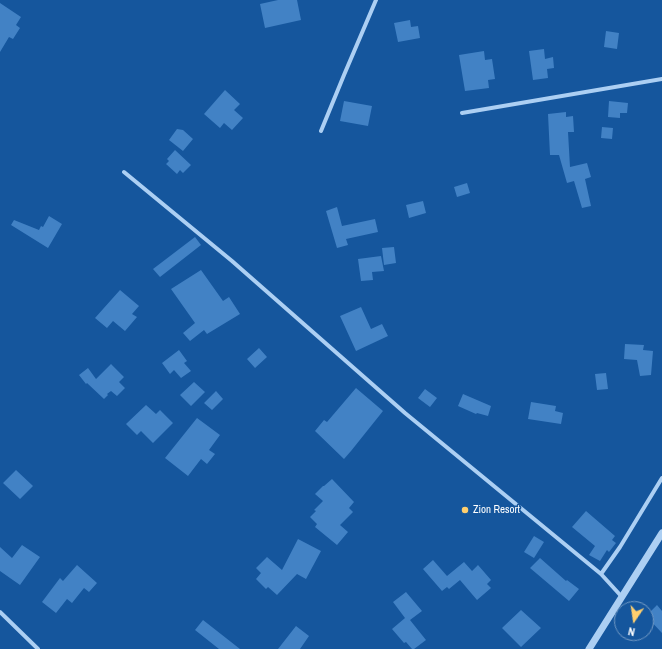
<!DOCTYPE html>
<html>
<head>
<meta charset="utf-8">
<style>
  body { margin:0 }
  #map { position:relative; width:662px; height:649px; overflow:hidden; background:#15569d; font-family:"Archivo Narrow",sans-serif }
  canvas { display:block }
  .north { position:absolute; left:614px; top:601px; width:40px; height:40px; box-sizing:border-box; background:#15569d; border:1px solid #739ac4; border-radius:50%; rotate:193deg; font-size:11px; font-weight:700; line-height:16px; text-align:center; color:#fff }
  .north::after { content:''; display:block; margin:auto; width:14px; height:18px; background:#ffcf6e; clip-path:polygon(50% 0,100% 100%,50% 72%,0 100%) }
</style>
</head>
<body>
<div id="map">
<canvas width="662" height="649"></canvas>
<div class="north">N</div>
</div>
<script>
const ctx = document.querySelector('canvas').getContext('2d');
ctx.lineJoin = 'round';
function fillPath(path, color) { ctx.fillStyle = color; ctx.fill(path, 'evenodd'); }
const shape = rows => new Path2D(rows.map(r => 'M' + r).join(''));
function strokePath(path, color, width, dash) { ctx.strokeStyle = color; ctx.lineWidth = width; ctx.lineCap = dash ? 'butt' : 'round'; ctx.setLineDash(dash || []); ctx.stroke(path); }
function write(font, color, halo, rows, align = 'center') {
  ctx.font = font + ' "Archivo Narrow",sans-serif'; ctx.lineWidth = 3; ctx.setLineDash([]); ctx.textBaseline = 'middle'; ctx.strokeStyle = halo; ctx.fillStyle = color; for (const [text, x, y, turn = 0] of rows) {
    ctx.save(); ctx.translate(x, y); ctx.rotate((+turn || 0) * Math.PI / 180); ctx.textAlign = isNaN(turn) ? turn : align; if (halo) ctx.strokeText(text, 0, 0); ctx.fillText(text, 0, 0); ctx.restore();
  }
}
const building = shape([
  [278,0,297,0,301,20,265,28,260,4],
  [0,3,21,17,16,25,20,28,13,39,9,37,0,52],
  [410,20,411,27,418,26,420,38,398,42,394,23],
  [606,31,619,33,617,49,604,47],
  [544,49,545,59,553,57,554,68,547,69,548,78,533,80,529,51],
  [484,51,485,60,492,59,495,79,488,80,489,88,465,91,459,55],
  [225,90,240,104,234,110,243,118,232,130,224,123,220,128,204,114],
  [344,101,372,106,368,126,340,121],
  [609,101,628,103,627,113,620,113,620,118,608,117],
  [566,112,566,117,573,116,574,132,568,132,570,167,587,163,591,177,585,179,591,206,582,208,574,181,567,183,559,155,550,155,548,114],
  [602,127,613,128,612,139,601,138],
  [177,129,183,130,193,139,183,151,169,140],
  [175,150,191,165,183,173,180,170,177,174,166,164,169,161,167,159],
  [467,183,470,193,457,197,454,187],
  [423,201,426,213,409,218,406,205],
  [337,207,342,226,375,219,378,232,346,239,348,245,337,248,326,211],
  [49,216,62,224,48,248,11,225,14,220,39,230,41,226,43,227],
  [195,237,201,245,160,277,153,269],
  [394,247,396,263,384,265,382,248],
  [381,256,384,271,372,272,373,280,361,281,358,259],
  [201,270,223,301,229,297,240,314,207,334,204,330,190,341,183,333,195,323,171,289],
  [120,290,139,306,132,314,137,317,125,331,113,321,107,328,95,318],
  [361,307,371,329,382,324,388,336,356,351,340,316],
  [625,344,644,345,643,350,653,351,651,375,640,376,637,360,624,359],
  [259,348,267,357,255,368,247,359],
  [179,350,187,361,184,363,191,371,181,378,174,370,170,374,162,363],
  [111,364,124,377,119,382,125,388,117,396,111,391,107,394,108,395,104,399,87,383,86,384,79,375,88,368,96,379],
  [606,373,608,389,597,390,595,374],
  [194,382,205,392,191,406,180,395],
  [356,388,383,411,351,451,344,459,315,431,324,420,327,422],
  [425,389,437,398,430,407,418,398],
  [216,391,223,399,212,410,204,403],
  [463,394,491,406,488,416,477,413,476,414,458,406],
  [531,402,556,406,555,411,563,413,561,424,528,419],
  [146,405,156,414,160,410,173,423,153,443,141,431,137,435,126,424],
  [197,418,220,435,209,450,215,454,207,464,201,459,188,476,165,458],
  [16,470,33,486,20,499,3,483],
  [332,479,354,502,349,508,353,512,340,525,348,532,337,545,315,527,317,524,310,517,316,511,314,510,323,501,315,494,323,486,324,486],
  [586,511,615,536,612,540,616,543,609,552,607,550,600,561,589,555,595,546,572,527],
  [534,536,544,542,534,558,524,552],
  [298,539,321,551,306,579,297,574,277,595,268,587,266,589,256,579,261,573,256,568,267,557,282,570],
  [22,545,40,557,20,585,0,571,0,547,12,558],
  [540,558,566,581,567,580,579,589,569,601,530,568],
  [433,560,447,576,464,562,472,571,478,565,491,580,487,584,491,588,477,600,460,580,449,589,447,587,442,591,423,569],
  [77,565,97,583,89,592,84,588,72,603,67,599,56,613,42,602,60,578,63,581],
  [406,592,422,611,410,620,426,640,414,649,412,649,406,642,404,643,392,629,405,618,393,602],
  [657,605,662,611,662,633,646,616],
  [521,610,541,628,521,647,502,628],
  [203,620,240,649,219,649,195,630],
  [296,626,309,636,300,649,278,649]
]);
const minor = shape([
  [462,113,662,79],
  [321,131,344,75,376,0],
  [124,172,232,261,405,413,601,574,622,597],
  [601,574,620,547,662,478],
  [0,612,38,649]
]);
const tertiary = shape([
  [589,649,662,533]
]);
const markers = [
  [465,510,4,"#ffcf6e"]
];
const poiNames = [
  ["Zion Resort",473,510]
];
fillPath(building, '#4282c5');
strokePath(minor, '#accff3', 4);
strokePath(tertiary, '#accff3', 7);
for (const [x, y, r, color] of markers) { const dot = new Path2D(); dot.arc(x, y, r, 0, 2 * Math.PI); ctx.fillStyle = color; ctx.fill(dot); strokePath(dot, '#15569d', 1.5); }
write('11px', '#fff', '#15569d', poiNames, 'left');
</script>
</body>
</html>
